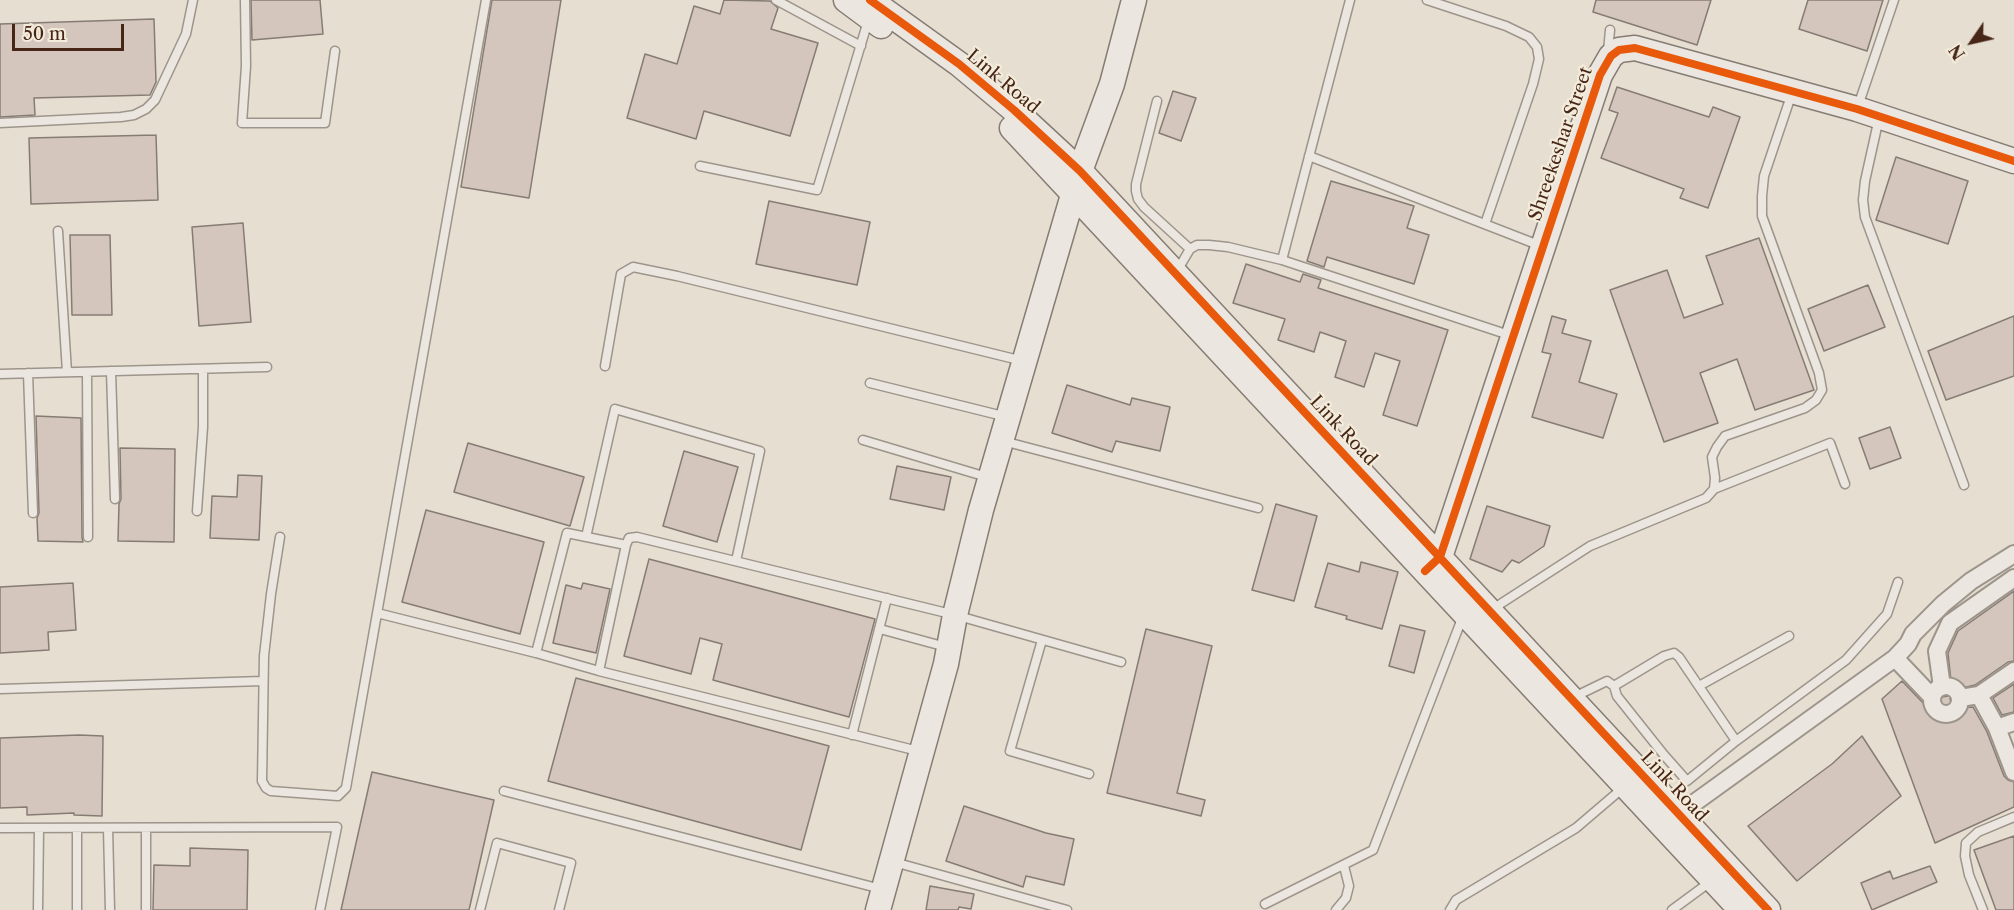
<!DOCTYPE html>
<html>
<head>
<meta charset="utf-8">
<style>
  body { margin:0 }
  #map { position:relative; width:2014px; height:910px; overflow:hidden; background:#e6ded0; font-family:"Libre Caslon Text",serif }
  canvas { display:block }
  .north { position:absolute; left:1942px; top:12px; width:60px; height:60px; -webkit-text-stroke:4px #f4ecdb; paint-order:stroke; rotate:236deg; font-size:16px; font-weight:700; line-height:24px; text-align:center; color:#472618 }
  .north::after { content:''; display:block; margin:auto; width:21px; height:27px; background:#472618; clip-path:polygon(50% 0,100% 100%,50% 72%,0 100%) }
  .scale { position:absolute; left:12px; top:24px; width:112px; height:27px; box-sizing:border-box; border:3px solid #472618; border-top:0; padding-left:8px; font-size:18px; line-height:21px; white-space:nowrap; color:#472618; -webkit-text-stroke:4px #f4ecdb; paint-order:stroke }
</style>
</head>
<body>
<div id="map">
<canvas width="2014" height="910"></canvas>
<div class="north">N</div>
<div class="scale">50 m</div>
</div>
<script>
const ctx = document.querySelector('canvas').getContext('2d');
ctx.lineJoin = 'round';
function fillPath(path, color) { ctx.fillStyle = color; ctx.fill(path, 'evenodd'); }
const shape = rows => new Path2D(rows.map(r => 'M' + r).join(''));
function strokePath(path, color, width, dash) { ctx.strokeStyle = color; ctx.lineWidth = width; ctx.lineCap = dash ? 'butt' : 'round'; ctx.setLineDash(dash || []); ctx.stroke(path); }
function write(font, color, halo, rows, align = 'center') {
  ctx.font = font + ' "Libre Caslon Text",serif'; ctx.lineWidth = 4.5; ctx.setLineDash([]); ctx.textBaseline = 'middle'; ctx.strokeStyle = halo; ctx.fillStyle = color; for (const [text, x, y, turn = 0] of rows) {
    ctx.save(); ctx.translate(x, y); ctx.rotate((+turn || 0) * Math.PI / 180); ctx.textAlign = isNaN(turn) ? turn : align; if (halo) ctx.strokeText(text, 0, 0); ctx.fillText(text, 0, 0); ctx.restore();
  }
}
const building = shape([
  [251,0,320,0,323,34,252,40,251,0],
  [492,0,561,0,529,198,461,187,492,0],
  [724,0,770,1,778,8,771,29,818,43,790,136,704,111,696,139,627,118,645,54,677,64,694,6,720,14,724,0],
  [1596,0,1711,0,1697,45,1593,12,1596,0],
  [1808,0,1883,0,1867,51,1799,29,1808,0],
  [154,19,156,82,150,95,34,98,35,115,0,117,0,24,154,19],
  [1617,87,1709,117,1713,107,1740,117,1708,208,1680,198,1684,189,1601,158,1618,113,1609,110,1617,87],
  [1173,91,1196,98,1181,141,1159,133,1173,91],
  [156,135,158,200,31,204,29,138,156,135],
  [1896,157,1968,181,1948,244,1876,220,1896,157],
  [1331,181,1414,206,1407,228,1429,235,1414,284,1327,257,1324,267,1307,261,1331,181],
  [769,201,870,222,857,285,756,264,769,201],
  [243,223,251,322,199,326,192,227,243,223],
  [70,235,110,235,112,315,72,315,70,235],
  [1759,238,1814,390,1755,410,1737,359,1700,373,1718,423,1664,442,1610,290,1667,270,1684,318,1723,304,1706,256,1759,238],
  [1246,264,1300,282,1303,274,1321,280,1318,288,1448,330,1417,426,1383,415,1400,361,1375,353,1364,387,1335,377,1346,341,1320,332,1314,352,1278,340,1285,319,1233,303,1246,264],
  [1868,285,1885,327,1824,351,1808,309,1868,285],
  [1552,316,1566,320,1562,333,1591,341,1579,382,1617,394,1603,438,1532,417,1551,354,1542,352,1552,316],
  [2014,316,2014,376,1946,400,1928,351,2014,316],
  [1067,385,1130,405,1132,398,1170,407,1160,451,1116,441,1112,452,1052,433,1067,385],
  [36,416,81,418,82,537,83,542,38,541,37,518,39,513,36,416],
  [1890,427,1901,458,1870,469,1859,438,1890,427],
  [468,443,584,477,570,526,454,492,468,443],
  [120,448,175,449,174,542,118,541,119,504,121,499,120,448],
  [684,451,738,467,717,542,663,526,684,451],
  [897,466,951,477,944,510,890,499,897,466],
  [238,475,262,476,259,540,210,538,212,496,237,497,238,475],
  [1276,504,1317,516,1294,601,1252,590,1276,504],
  [1487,506,1550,526,1544,546,1519,563,1512,560,1502,572,1470,559,1487,506],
  [426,510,544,542,520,634,402,602,426,510],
  [649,559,875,619,849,717,713,680,722,644,700,638,691,674,624,656,649,559],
  [1361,562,1398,572,1382,629,1346,619,1347,616,1315,607,1328,563,1359,572,1361,562],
  [73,583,76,630,48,632,49,650,0,653,0,587,73,583],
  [583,583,610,589,596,653,553,643,566,585,581,589,583,583],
  [2014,591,2014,661,2008,662,1975,685,1954,690,1950,699,1952,705,1957,708,1973,707,1987,732,2004,776,2008,780,2014,782,2014,807,1935,843,1882,699,1902,681,1925,705,1930,707,1939,705,1942,697,1948,696,1952,690,1948,653,1958,631,2014,591],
  [1400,625,1425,631,1414,673,1389,666,1400,625],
  [1146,629,1212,646,1177,793,1205,800,1201,816,1107,793,1146,629],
  [576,678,829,746,801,850,548,781,576,678],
  [2014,684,2014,712,2002,715,1993,698,2014,684],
  [79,735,103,736,102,816,74,815,74,813,27,815,27,807,0,808,0,738,79,735],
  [1862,736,1901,796,1797,881,1748,826,1832,764,1862,736],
  [372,772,494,800,469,910,341,910,372,772],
  [964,806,1046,833,1074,839,1064,885,1026,876,1023,887,946,861,964,806],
  [2014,836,2014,910,1996,910,1974,850,2014,836],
  [190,848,248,850,247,910,153,910,154,865,190,866,190,848],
  [1930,866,1937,882,1872,910,1861,883,1890,871,1893,879,1930,866],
  [930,886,974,894,971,909,959,907,958,910,926,910,930,886]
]);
const lane = shape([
  [245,0,246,66,242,123,325,123,335,51],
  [776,0,861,46],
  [1427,0,1506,26,1529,37,1537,47,1539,59,1533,84,1485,224],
  [1608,51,1610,30],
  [1157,101,1136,184,1136,191,1138,199,1144,207,1190,249],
  [1858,106,1894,0],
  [1879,118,1865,181,1863,200,1865,217,1964,485],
  [0,123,121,117,134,115,146,109,155,100,186,34,193,0],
  [1309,156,1541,246],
  [700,166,817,190,868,21],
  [58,231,67,372],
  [1282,260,1350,0],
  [1177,271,1190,249,1197,245,1209,245,1228,247,1282,260,1512,336],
  [605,366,621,274,633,267,677,276,1023,361],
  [111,371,115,499],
  [87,372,88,537],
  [28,373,33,513],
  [0,374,267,367],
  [870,383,1007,417],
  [863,440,990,478],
  [1003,441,1258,508],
  [1714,489,1830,443,1845,484],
  [197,511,203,427,203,369],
  [280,537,271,594,264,656,262,781,266,788,271,791,338,796,346,788,486,0],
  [586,537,615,409,760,451,736,561],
  [1491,610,1590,546,1706,498,1714,489,1715,478,1712,457,1717,447,1725,436,1805,408,1816,400,1822,390,1819,373,1762,216,1762,196,1764,176,1792,93],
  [377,613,536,653,599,671,918,751],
  [880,629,946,647],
  [1042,640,1010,751,1089,774],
  [536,653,567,533,626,545],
  [599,671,626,545,629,538,637,537,955,615,1121,662],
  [1699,686,1789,636],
  [0,689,263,681],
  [1574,697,1607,681,1614,686],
  [852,735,887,598],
  [1736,741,1679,657,1674,653,1664,656,1614,686,1617,696,1664,755,1687,781,1736,741,1846,660,1887,614,1898,582],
  [504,791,881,889],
  [0,828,337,827,320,910],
  [108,828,110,910],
  [894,862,1067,910],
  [1265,904,1373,850,1463,616],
  [38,910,39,828],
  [77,910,77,828],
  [146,910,146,828],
  [480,910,497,843,571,863,559,910],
  [1336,910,1346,898,1349,886,1344,866],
  [1450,910,1456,900,1576,828,1624,787],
  [1672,910,1710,882],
  [1983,910,1969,875,1965,856,1966,843,1978,832,2014,817]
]);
const street = shape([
  [1895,658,1908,644,1913,634,1943,604,1971,581,2014,554],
  '1932 700a14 14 0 1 1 28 0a14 14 0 1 1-28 0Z',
  [1942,687,1937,651,1950,623,2014,578],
  [1979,695,2014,671],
  [1960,698,1979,695,1997,728,2014,772],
  [1997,728,2014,722],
  [1672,819,1895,658,1932,697]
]);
const secondary = shape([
  [846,0,881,26],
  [870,0,959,64,1014,110,1080,171,1768,910],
  [1012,128,1741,910],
  [1430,567,1440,557,1600,75,1611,56,1619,50,1635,48,1857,109,2014,161],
  [878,910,946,664,955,615,981,510,1080,171,1112,84,1134,0]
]);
const cycleway = shape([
  [870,0,959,64,1014,110,1080,171,1768,910],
  [1425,571,1440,557,1600,75,1611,56,1619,50,1635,48,1857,109,2014,161]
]);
const streetNames = [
  ["Link Road",1003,82,40],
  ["Shreekeshar Street",1561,144,-71],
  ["Link Road",1343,431,47],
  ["Link Road",1674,787,47]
];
fillPath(building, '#d4c6bd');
strokePath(building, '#867c73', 1.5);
strokePath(lane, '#9d958b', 11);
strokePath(street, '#9d958b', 20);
strokePath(secondary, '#867c73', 27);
strokePath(lane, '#ebe7e0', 8);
strokePath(street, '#ebe7e0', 16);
strokePath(secondary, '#ebe7e0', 24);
strokePath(cycleway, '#e8590c', 8);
write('18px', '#472618', '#f4ecdb', streetNames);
</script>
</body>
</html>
